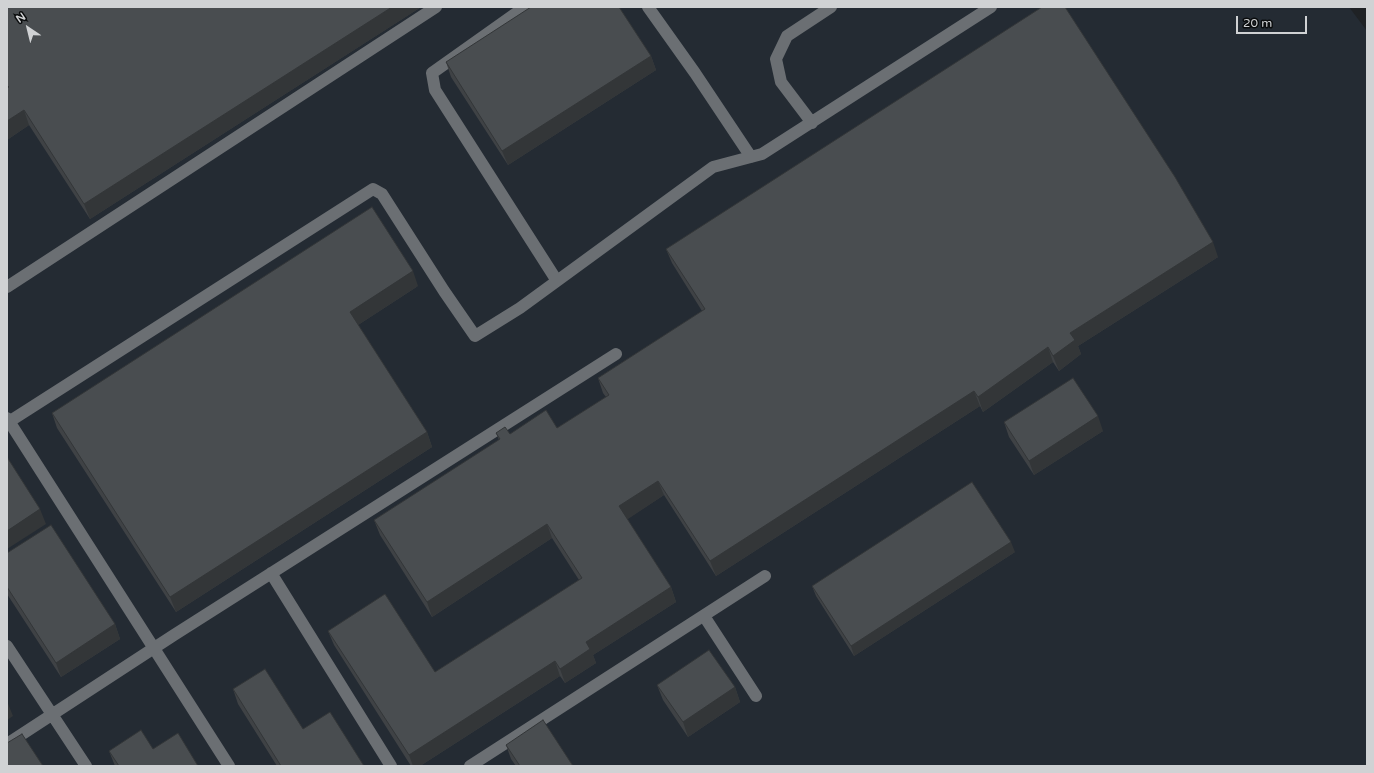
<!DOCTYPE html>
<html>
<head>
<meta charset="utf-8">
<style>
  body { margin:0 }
  #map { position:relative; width:1374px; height:773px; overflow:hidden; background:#1f2225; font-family:"Varela Round",sans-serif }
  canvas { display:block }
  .frame { position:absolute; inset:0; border:8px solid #d0d2d4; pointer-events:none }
  .north { position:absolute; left:8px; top:8px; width:40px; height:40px; -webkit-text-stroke:3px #0a0c0d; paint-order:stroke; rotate:325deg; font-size:11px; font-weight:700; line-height:16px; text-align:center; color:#d0d2d4 }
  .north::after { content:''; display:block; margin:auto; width:14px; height:18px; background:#d0d2d4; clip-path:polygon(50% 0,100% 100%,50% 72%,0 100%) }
  .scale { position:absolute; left:1236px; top:16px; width:71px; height:18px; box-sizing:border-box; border:2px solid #d0d2d4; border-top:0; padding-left:5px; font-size:12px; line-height:14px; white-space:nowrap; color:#d0d2d4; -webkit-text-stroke:3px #0a0c0d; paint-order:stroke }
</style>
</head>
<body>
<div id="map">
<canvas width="1374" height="773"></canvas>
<div class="frame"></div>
<div class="north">N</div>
<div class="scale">20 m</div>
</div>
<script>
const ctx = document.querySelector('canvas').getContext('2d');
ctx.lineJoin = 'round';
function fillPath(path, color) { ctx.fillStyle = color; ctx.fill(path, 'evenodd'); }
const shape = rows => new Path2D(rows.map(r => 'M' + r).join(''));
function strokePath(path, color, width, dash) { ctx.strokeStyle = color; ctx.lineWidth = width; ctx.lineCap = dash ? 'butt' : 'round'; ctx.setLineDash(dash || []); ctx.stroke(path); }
const built = shape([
  [7,7,1349,7,1367,31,1367,766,7,766]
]);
const lane = shape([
  [525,7,432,73,435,90,557,281],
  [648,7,695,73,751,157],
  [812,123,781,82,776,59,787,36,831,7],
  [7,287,436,7],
  [7,418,229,766],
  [7,423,373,189,382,194,444,291,475,336,520,308,713,167,762,154,991,7],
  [271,573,391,766],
  [704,616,756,696],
  [7,646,86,766],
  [7,744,174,635,616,354],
  [470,766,765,576]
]);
const wall = shape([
  [7,7,421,7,90,219,29,125,7,140],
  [651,56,656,70,508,165,451,77,446,62],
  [666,249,1218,257,1078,346,1081,354,1059,371,1053,362,983,412,980,406,716,576,664,495,627,519,671,587,676,602,593,655,596,663,565,683,560,676,420,766,411,766,334,645,328,631,435,672,579,580,552,538,432,617,380,535,374,520,499,440,496,433,510,434,557,428,606,397,603,393,598,378,702,311,672,263],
  [418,286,358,325,427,432,432,447,176,612,57,428,52,413],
  [1004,422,1103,431,1034,475,1009,437],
  [1015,552,854,656,816,596,812,586],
  [7,553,115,624,120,639,61,677,7,594],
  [657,685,735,687,740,702,688,737,663,700],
  [233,689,303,729,364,766,277,766,238,704],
  [506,745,573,766,516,766,511,759],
  [153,749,198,766,115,766,109,751]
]);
const shadedWall = shape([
  [392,7,421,7,90,219,84,204],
  [651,56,656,70,508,165,502,151],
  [24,110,29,125,7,140,7,121],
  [1213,242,1218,257,1078,346,1081,354,1059,371,1053,356,1070,333],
  [413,271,418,286,355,327,350,312],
  [1048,347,1053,362,983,412,978,397],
  [974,391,980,406,716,576,710,561],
  [1098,416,1103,431,1034,475,1029,461],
  [427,432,432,447,176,612,170,597],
  [658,481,664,495,625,521,619,506],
  [40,509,46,524,7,549,7,531],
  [547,524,552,538,432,617,427,602],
  [1011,542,1015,552,854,656,851,646],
  [671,587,676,602,593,655,596,663,565,683,560,669,586,642],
  [115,624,120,639,61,677,56,663],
  [555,661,560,676,420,766,413,766,409,755],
  [735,687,740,702,688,737,683,722],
  [7,701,13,716,7,720]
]);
const building = shape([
  [7,7,392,7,84,204,24,110,7,121,7,88,9,87,7,85,7,7],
  [531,7,619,7,651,56,502,151,446,62,531,7],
  [1042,7,1065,7,1175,177,1213,242,1070,333,1075,340,1053,356,1048,347,978,397,974,391,710,561,658,481,619,506,671,587,586,642,590,649,560,669,555,661,409,755,328,631,385,594,435,672,582,578,547,524,427,602,374,520,500,439,496,433,505,427,510,434,546,410,557,428,609,395,598,378,705,309,666,249,1042,7],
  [372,207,413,271,350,312,427,432,170,597,52,413,372,207],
  [1073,378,1098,416,1029,461,1004,422,1073,378],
  [7,457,40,509,7,531,7,457],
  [972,482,1011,542,851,646,812,586,972,482],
  [51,525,115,624,56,663,7,587,7,553,51,525],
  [709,650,735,687,683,722,657,685,709,650],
  [265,669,303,729,330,712,364,766,281,766,233,689,265,669],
  [543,720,573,766,520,766,506,745,543,720],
  [141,730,153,749,178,733,198,766,119,766,109,751,141,730],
  [22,734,43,766,7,766,7,743,22,734]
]);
fillPath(built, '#242b33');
strokePath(lane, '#6b6f73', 12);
fillPath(wall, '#3f4245');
fillPath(shadedWall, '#333638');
fillPath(building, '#494d50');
strokePath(building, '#333638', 1);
</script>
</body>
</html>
